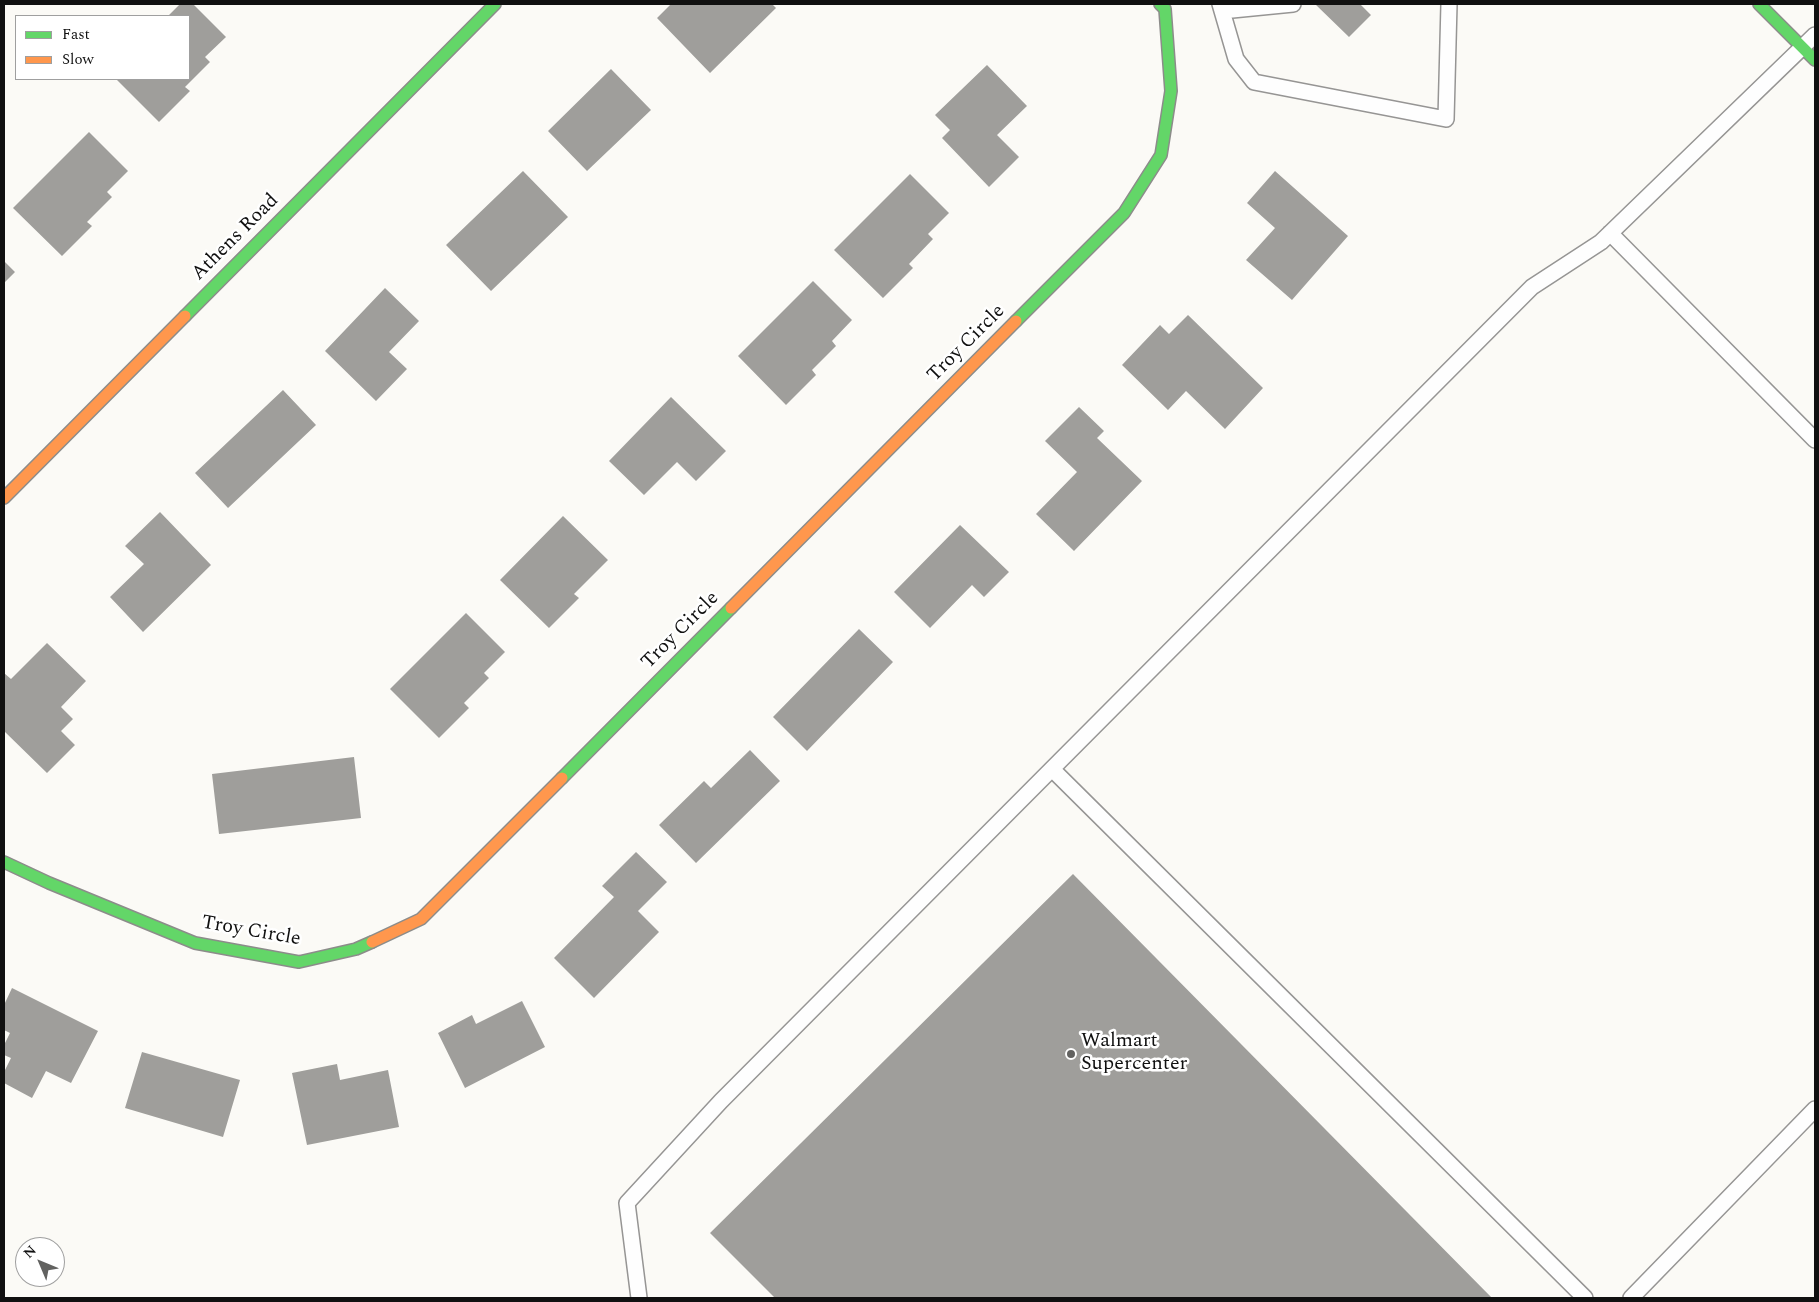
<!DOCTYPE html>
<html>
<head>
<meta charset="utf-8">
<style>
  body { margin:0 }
  #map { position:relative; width:1819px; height:1302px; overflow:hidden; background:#fbfaf6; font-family:Spectral,serif }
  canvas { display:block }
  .frame { position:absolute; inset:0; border:5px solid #101010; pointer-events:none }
  .legend { position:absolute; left:15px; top:15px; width:175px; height:65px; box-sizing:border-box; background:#fff; border:1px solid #9f9f9f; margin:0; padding:6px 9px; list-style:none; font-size:15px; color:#101010 }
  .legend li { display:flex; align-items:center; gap:10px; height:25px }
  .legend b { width:25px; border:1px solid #9f9f9f }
  .north { position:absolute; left:15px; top:1237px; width:50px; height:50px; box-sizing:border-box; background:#fff; border:1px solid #9f9f9f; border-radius:50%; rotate:315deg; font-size:14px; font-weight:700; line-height:20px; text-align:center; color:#101010 }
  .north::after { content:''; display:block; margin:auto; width:18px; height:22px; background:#626260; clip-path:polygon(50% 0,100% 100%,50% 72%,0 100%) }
</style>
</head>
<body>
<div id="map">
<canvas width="1819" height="1302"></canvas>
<div class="frame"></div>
<ul class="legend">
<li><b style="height:6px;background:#63d668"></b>Fast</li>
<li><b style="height:6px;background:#ff974d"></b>Slow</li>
</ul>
<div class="north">N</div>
</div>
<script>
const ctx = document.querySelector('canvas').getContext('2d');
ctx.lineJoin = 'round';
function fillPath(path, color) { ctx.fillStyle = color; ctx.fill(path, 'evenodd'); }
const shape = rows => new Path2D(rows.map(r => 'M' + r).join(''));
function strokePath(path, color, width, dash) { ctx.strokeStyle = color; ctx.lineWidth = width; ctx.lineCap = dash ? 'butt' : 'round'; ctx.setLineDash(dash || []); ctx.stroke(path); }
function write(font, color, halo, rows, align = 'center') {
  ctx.font = font + ' Spectral,serif'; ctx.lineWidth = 5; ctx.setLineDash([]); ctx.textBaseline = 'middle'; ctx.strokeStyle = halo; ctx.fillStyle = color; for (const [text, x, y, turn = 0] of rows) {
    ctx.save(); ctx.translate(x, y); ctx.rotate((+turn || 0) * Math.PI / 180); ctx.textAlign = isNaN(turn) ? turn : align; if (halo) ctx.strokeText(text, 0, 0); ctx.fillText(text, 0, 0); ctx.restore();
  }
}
const building = shape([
  [180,4,193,4,226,37,205,57,210,62,185,87,190,91,159,122,116,79,189,79,189,16,168,16],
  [671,4,772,4,776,8,710,73,657,18],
  [1315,4,1360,4,1371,15,1349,37],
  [987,65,1027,106,997,135,1019,157,989,187,942,138,950,130,935,115],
  [611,69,651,110,587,171,548,131],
  [89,132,128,171,107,192,112,197,87,222,92,226,62,256,13,208],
  [523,171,568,217,491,291,446,245],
  [1275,171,1348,236,1292,300,1246,260,1275,228,1247,203],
  [910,174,949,213,928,234,933,239,909,264,913,268,883,298,834,250],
  [4,261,15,272,4,283],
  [813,281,852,320,832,341,836,346,812,370,816,375,786,405,738,356],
  [385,288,419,321,389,352,407,369,376,401,325,351],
  [1188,315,1263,388,1225,429,1186,391,1168,410,1122,365,1160,325,1169,334],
  [283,390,316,425,228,508,195,473],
  [671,397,726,451,696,481,677,462,644,495,609,461],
  [1079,407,1104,431,1097,438,1142,481,1074,551,1036,514,1077,472,1045,441],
  [160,512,211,565,143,632,110,597,144,564,125,546],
  [563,516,608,560,574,594,579,598,549,628,500,580],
  [960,525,1009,572,984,597,972,585,930,628,894,592],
  [466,613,505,652,484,673,489,678,464,703,469,708,439,738,390,689],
  [859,629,893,662,807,751,773,717],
  [47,643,86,681,61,707,73,719,61,731,75,745,47,773,4,731,4,673,11,679],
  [750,750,780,781,696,863,659,825,704,781,711,788],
  [354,757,361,818,219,834,212,774],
  [636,852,667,882,638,911,659,932,594,998,554,958,614,897,602,886],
  [1073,874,1492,1298,775,1298,710,1233],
  [12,988,98,1031,71,1083,46,1071,32,1098,4,1083,4,1072,11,1058,4,1055,4,1045,10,1033,4,1030,4,1005],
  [522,1001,545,1047,465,1088,438,1033,472,1015,476,1024],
  [142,1052,240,1080,223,1137,125,1108],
  [337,1064,340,1080,388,1070,399,1127,307,1145,292,1073]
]);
const lane = shape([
  [1220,4,1236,59,1254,82,1446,119,1449,4],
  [1222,11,1293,4],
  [1610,233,1815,440],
  [1052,769,1585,1298],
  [639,1298,627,1203,721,1101,1532,287,1601,242,1815,35],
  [1631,1298,1815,1109]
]);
const fast = shape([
  [1759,4,1815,60],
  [185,316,495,4],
  [1016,321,1124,213,1161,155,1171,91,1165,9,1160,4],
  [562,778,731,608],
  [4,862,49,883,195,943,299,962,356,949,372,942]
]);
const slow = shape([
  [4,498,185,316],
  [731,608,1016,321],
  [372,942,421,919,562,778]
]);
const markers = [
  [1071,1054,5,"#626260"]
];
const streetNames = [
  ["Athens Road",236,238,-45],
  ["Troy Circle",967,344,-45],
  ["Troy Circle",681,631,-45],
  ["Troy Circle",251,932,10]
];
const poiNames = [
  ["Walmart",1081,1042],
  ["Supercenter",1081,1065]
];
fillPath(building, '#9f9e9b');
strokePath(lane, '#969594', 18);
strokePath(fast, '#8c8c8a', 14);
strokePath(slow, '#8c8c8a', 14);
strokePath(lane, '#fefefe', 15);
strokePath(fast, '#63d668', 11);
strokePath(slow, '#ff974d', 11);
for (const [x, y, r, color] of markers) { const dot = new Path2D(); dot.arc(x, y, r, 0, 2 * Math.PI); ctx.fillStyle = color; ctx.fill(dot); strokePath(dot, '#fff', 2); }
write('20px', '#101010', '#fff', streetNames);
write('20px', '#101010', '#fff', poiNames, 'left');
</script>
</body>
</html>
